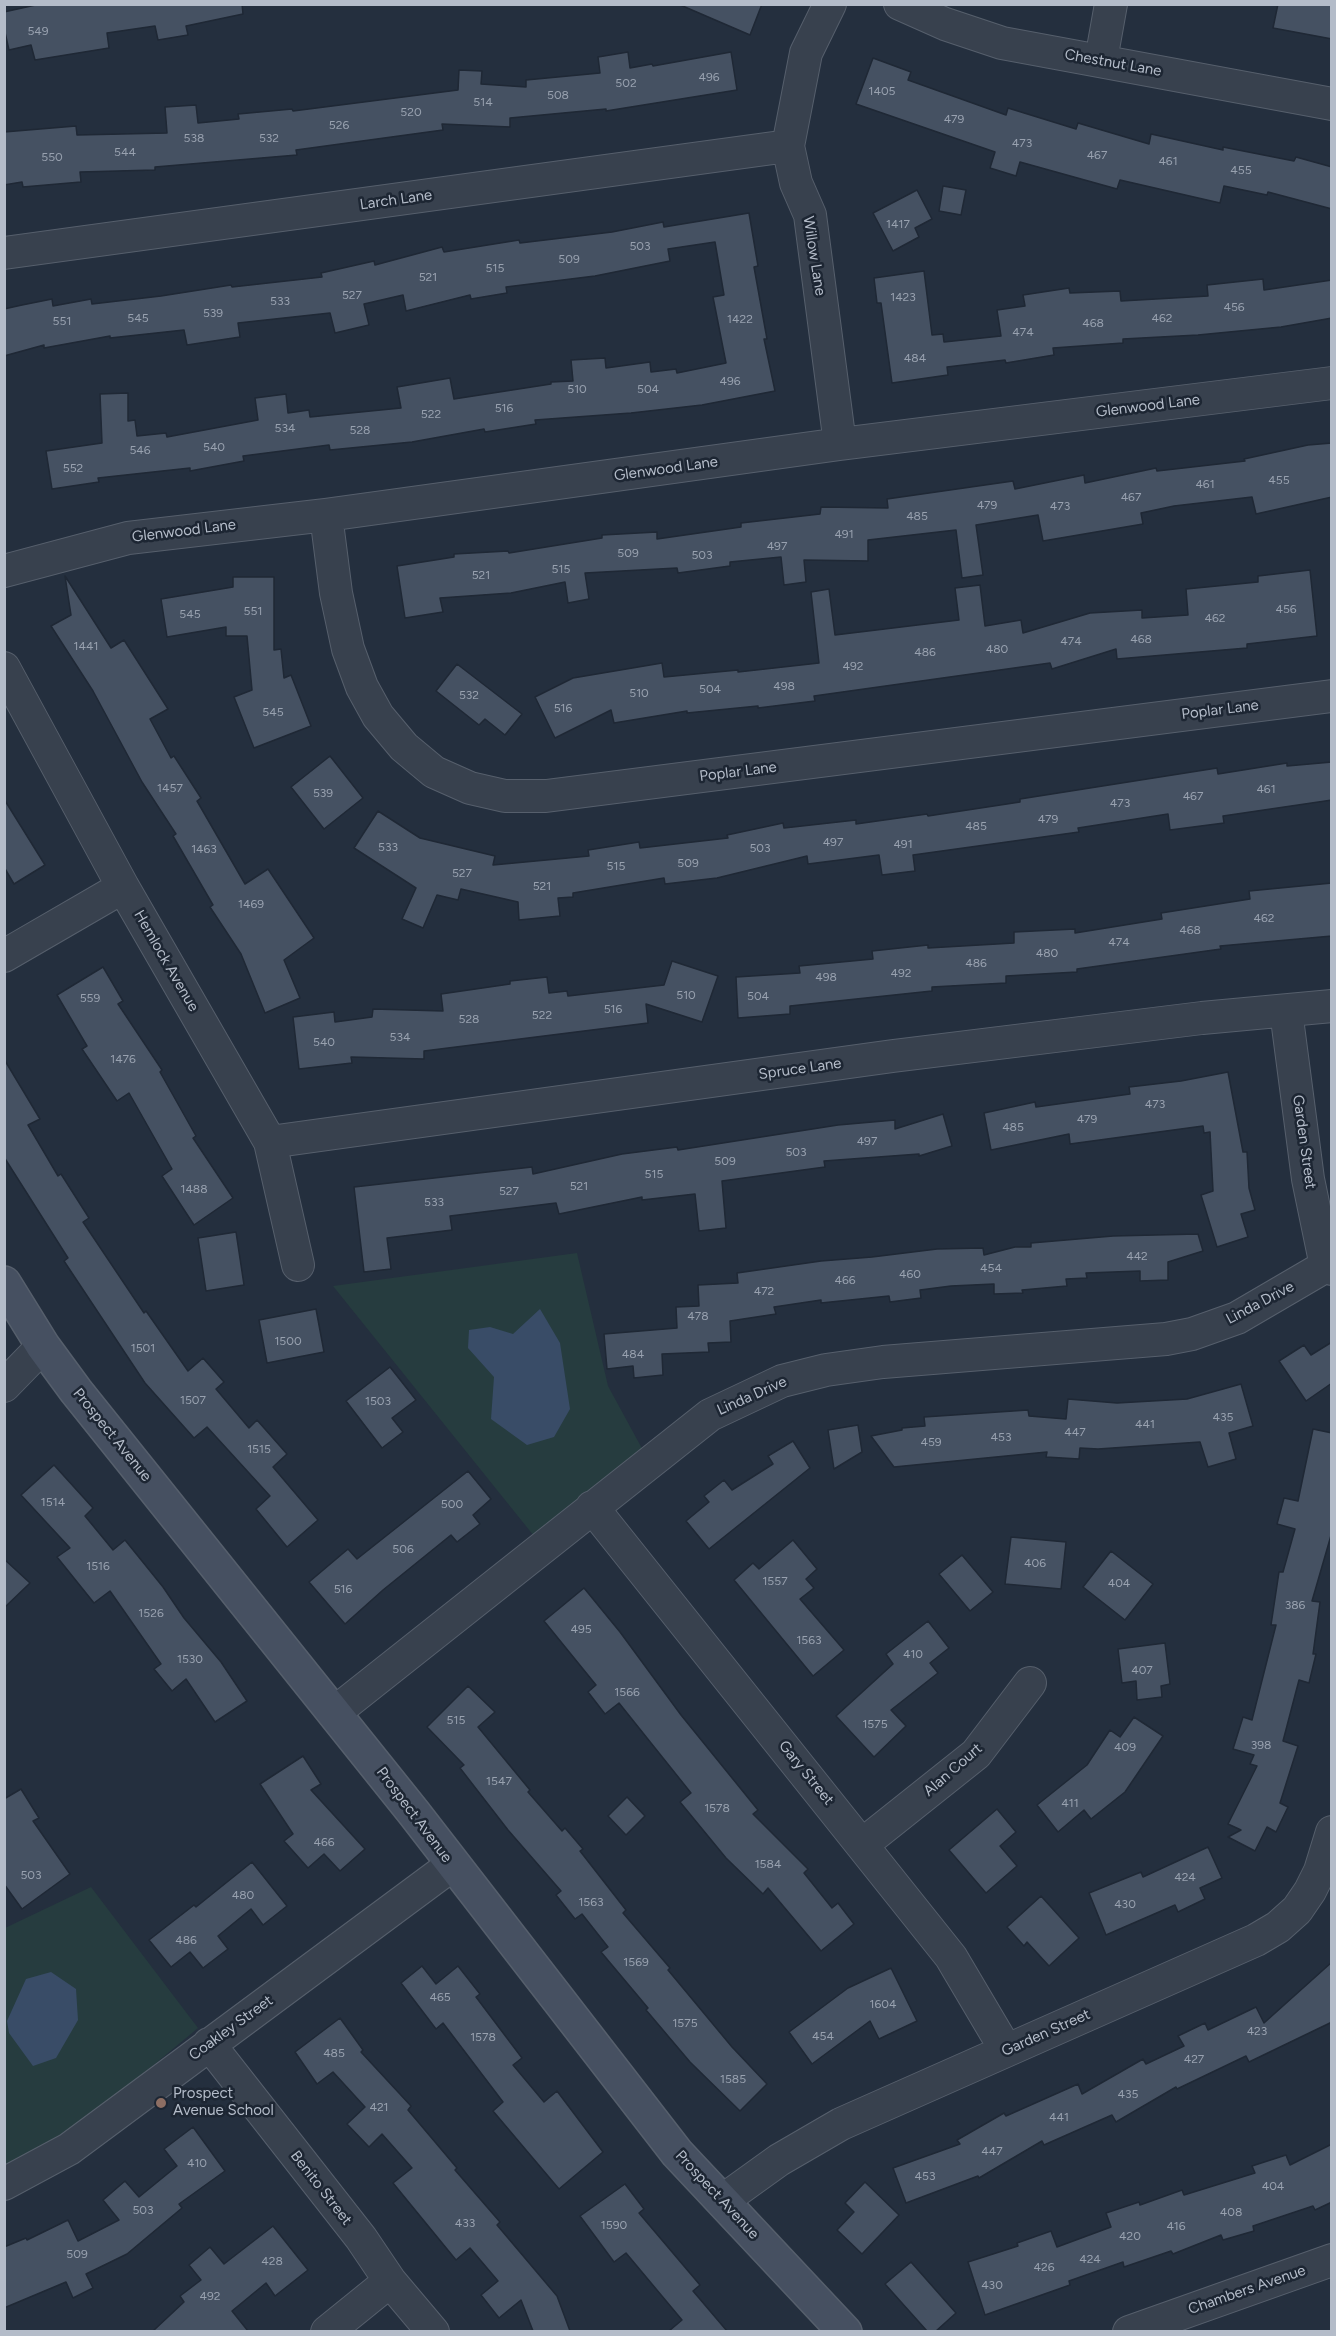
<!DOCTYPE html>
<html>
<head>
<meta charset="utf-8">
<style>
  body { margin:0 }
  #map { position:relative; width:1336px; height:2336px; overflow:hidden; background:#242f3e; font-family:Figtree,sans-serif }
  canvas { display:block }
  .frame { position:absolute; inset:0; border:6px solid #b4bcc9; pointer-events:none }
</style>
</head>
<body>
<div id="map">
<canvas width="1336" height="2336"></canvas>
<div class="frame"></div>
</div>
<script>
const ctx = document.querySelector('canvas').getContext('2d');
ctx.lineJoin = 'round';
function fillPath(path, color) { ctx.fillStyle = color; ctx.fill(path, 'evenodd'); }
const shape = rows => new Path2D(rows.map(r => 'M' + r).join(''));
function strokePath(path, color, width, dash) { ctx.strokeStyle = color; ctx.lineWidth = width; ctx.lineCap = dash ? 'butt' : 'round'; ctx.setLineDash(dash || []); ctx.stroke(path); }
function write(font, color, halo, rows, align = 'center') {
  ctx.font = font + ' Figtree,sans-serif'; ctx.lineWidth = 5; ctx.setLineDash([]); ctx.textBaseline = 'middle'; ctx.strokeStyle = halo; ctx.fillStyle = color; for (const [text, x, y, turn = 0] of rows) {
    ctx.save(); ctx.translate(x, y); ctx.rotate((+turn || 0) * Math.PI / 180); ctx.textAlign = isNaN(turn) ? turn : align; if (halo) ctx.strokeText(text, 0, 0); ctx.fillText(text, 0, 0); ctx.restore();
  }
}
const green = shape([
  [577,1253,608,1386,645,1454,538,1541,333,1286],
  [91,1887,198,2028,53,2149,5,2168,5,1928]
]);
const water = shape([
  [540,1309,560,1343,570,1409,554,1437,527,1445,491,1419,494,1377,468,1348,469,1330,490,1327,513,1334],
  [51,1972,76,1989,78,2020,56,2058,33,2066,9,2033,7,2021,26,1979]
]);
const building = shape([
  [40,4,242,4,243,14,186,26,188,35,158,40,155,26,107,33,109,48,35,60,31,45,9,50,4,28,4,12,40,4],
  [678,4,762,4,750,35,678,4],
  [1278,4,1332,4,1332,39,1273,28,1278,4],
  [628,52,630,68,652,64,653,66,731,52,737,90,606,111,606,109,510,118,510,127,442,124,443,130,296,150,297,155,155,167,155,170,80,172,81,182,23,187,22,182,4,185,4,132,76,126,77,135,167,133,165,107,196,105,198,123,239,119,238,114,292,109,293,111,458,90,459,70,482,71,481,84,526,87,526,80,600,73,598,57,628,52],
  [873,58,911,72,908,80,1006,115,1008,108,1076,129,1078,123,1149,144,1151,134,1223,150,1223,147,1294,161,1296,157,1332,167,1332,209,1268,192,1267,195,1224,186,1220,203,1120,180,1117,189,1020,162,1016,176,990,168,995,152,856,104,873,58],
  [943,186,966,190,961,215,939,211,943,186],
  [917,190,932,219,915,228,919,237,893,251,873,213,917,190],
  [749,213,758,266,754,267,767,339,764,339,775,391,702,405,631,413,535,420,536,424,485,432,484,429,412,442,330,450,329,445,243,456,244,461,190,471,190,468,98,478,99,482,52,489,46,451,102,443,100,394,128,393,128,421,135,420,137,436,166,433,167,437,258,420,255,398,286,394,288,413,309,410,310,417,401,408,397,387,450,378,454,399,551,384,551,382,573,381,571,360,605,358,606,368,650,362,651,372,676,369,677,373,726,363,713,297,724,295,715,242,668,249,670,261,595,276,506,287,507,293,471,299,470,295,406,311,403,295,364,304,369,325,335,333,330,313,238,323,240,337,187,345,184,330,110,338,110,336,44,348,44,345,4,356,4,309,22,305,52,299,53,306,91,299,92,304,161,296,231,285,232,287,322,277,321,273,374,261,375,265,442,247,444,252,519,240,520,243,612,232,663,222,664,227,749,213],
  [924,271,932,335,943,334,944,342,1001,336,997,310,1025,306,1023,295,1069,288,1070,293,1120,291,1121,301,1208,296,1207,285,1263,279,1264,290,1332,280,1332,318,1281,327,1198,335,1123,339,1123,343,1053,348,1054,355,1006,363,1005,360,947,367,948,375,892,383,881,303,877,303,874,278,924,271],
  [1332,443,1332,497,1256,514,1252,497,1174,506,1141,513,1143,524,1043,541,1038,515,976,525,983,575,962,578,956,530,868,540,868,561,804,560,806,582,784,585,781,557,730,562,730,566,678,573,677,568,585,573,589,599,568,603,565,582,511,593,440,598,443,612,405,618,397,566,454,557,454,554,508,551,509,553,602,538,602,535,657,532,657,539,741,527,741,523,820,514,821,507,888,508,887,499,1013,481,1015,489,1084,475,1085,483,1156,468,1157,471,1245,461,1244,459,1308,445,1332,443],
  [1310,570,1317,636,1247,644,1247,648,1117,659,1116,649,1052,669,1050,663,814,696,815,701,758,708,758,706,687,713,687,711,614,723,611,710,555,738,535,697,573,678,662,663,664,677,738,670,738,672,819,663,811,592,829,589,835,635,959,620,955,588,980,585,985,626,1021,620,1023,633,1090,613,1142,610,1142,618,1188,615,1186,589,1258,582,1258,576,1310,570],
  [65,576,111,648,124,640,168,709,150,719,171,758,174,756,201,798,197,801,245,884,268,869,314,938,284,960,300,998,265,1013,241,954,210,907,213,905,173,836,176,834,142,782,93,691,51,626,71,615,65,576],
  [233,577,274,577,274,650,281,649,284,678,291,675,311,726,254,748,234,697,252,690,247,636,226,636,226,627,167,637,161,599,233,587,233,577],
  [457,664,522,714,505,735,485,719,479,725,436,691,457,664],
  [330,756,363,798,324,829,291,787,330,756],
  [1332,762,1332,800,1223,816,1224,823,1170,830,1168,814,1078,828,1079,832,913,855,915,871,882,875,879,855,808,864,807,856,717,878,665,884,664,878,573,893,573,897,558,898,560,916,519,920,518,902,461,889,458,900,437,895,423,928,402,919,416,888,354,848,378,811,420,838,495,856,493,865,589,856,588,850,639,842,640,848,728,838,727,835,783,823,784,828,856,820,856,824,927,814,928,816,1020,802,1020,799,1217,768,1218,774,1287,763,1287,766,1332,762],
  [4,799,45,865,14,884,4,867,4,799],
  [1332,883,1332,936,1220,946,1221,949,1077,969,1077,972,1006,976,1006,983,932,987,932,991,790,1006,790,1014,738,1018,736,977,800,973,799,966,873,959,872,951,928,945,928,948,1014,943,1014,932,1075,929,1075,933,1162,919,1161,913,1250,899,1249,891,1332,883],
  [672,961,718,976,702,1022,646,1004,648,1023,424,1051,424,1059,351,1057,352,1063,299,1069,293,1017,334,1012,335,1022,372,1017,373,1009,443,1011,441,994,510,984,510,981,547,977,549,993,567,991,568,996,664,985,672,961],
  [103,967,123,1001,118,1004,162,1070,160,1072,196,1136,193,1138,233,1198,194,1225,162,1176,172,1169,129,1093,117,1101,82,1049,87,1046,57,995,103,967],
  [4,1059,40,1119,28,1125,58,1176,61,1174,89,1218,83,1222,144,1313,146,1311,188,1371,203,1358,224,1382,216,1389,249,1428,257,1420,287,1454,273,1467,318,1520,287,1547,256,1509,270,1496,207,1427,194,1438,145,1383,64,1261,68,1258,4,1157,4,1059],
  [1228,1072,1243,1152,1247,1152,1249,1188,1255,1210,1241,1214,1248,1237,1217,1247,1201,1195,1213,1191,1210,1132,1204,1133,1203,1126,1070,1144,1069,1134,991,1150,984,1113,1035,1102,1036,1107,1130,1094,1129,1087,1181,1081,1228,1072],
  [943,1114,952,1146,919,1156,919,1154,824,1161,825,1167,722,1181,726,1228,699,1231,695,1194,642,1200,642,1197,559,1214,556,1203,450,1216,452,1230,387,1238,391,1269,364,1272,354,1187,532,1167,533,1174,622,1154,677,1147,678,1150,838,1125,895,1120,895,1129,943,1114],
  [236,1232,244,1285,206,1291,198,1238,236,1232],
  [1198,1234,1203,1251,1168,1262,1168,1280,1140,1281,1140,1271,1086,1273,1087,1278,1066,1279,1067,1286,1022,1290,1023,1293,994,1294,994,1284,951,1286,920,1290,921,1298,890,1302,889,1296,821,1303,821,1300,774,1307,776,1314,730,1321,731,1342,708,1343,709,1352,662,1354,663,1375,634,1378,633,1366,607,1369,604,1334,677,1328,676,1307,699,1306,698,1285,738,1283,737,1273,821,1261,872,1257,937,1249,983,1248,984,1255,1015,1247,1031,1247,1031,1243,1113,1236,1198,1234],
  [316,1309,324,1352,267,1363,259,1320,316,1309],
  [1332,1342,1332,1383,1306,1401,1279,1361,1304,1345,1311,1355,1332,1342],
  [390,1367,416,1400,392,1418,403,1432,382,1448,346,1401,390,1367],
  [1241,1384,1253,1426,1229,1433,1236,1459,1208,1467,1200,1442,1098,1449,1080,1448,1079,1459,1046,1457,1047,1452,894,1467,871,1436,902,1430,902,1428,925,1426,924,1417,1028,1410,1029,1416,1066,1419,1068,1399,1117,1403,1187,1399,1241,1384],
  [858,1425,862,1452,834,1469,828,1430,858,1425],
  [1313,1429,1332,1433,1332,1532,1312,1601,1320,1602,1313,1654,1316,1654,1309,1683,1299,1680,1283,1741,1298,1746,1280,1803,1288,1807,1276,1832,1267,1827,1255,1851,1228,1837,1241,1830,1228,1824,1257,1766,1250,1764,1254,1755,1233,1749,1243,1717,1252,1720,1276,1625,1271,1625,1279,1572,1283,1572,1295,1529,1277,1524,1284,1498,1298,1501,1313,1429],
  [793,1441,810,1468,709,1549,686,1521,709,1502,704,1496,724,1480,732,1490,773,1464,768,1456,793,1441],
  [54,1465,93,1508,85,1516,113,1550,125,1540,163,1587,184,1618,221,1662,247,1701,215,1722,186,1679,172,1691,154,1669,161,1664,110,1591,94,1603,57,1557,70,1548,21,1495,54,1465],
  [468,1471,491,1499,473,1515,480,1524,457,1542,451,1535,383,1590,345,1624,309,1582,348,1549,357,1559,468,1471],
  [1011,1537,1066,1542,1061,1589,1005,1584,1011,1537],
  [793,1540,817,1569,806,1579,814,1588,800,1599,844,1650,813,1676,734,1580,753,1563,759,1569,793,1540],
  [1111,1551,1153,1584,1125,1620,1083,1587,1111,1551],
  [962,1555,993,1592,970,1611,939,1574,962,1555],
  [4,1559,30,1583,4,1608,4,1559],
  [584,1588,620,1632,681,1715,758,1810,753,1814,808,1869,804,1873,832,1908,838,1903,854,1924,821,1951,768,1888,763,1894,726,1858,680,1802,691,1793,619,1703,605,1714,588,1692,596,1685,544,1621,584,1588],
  [928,1621,949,1648,930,1663,938,1673,891,1710,906,1726,874,1757,836,1716,893,1664,886,1654,928,1621],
  [1165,1643,1170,1684,1161,1686,1162,1697,1137,1700,1136,1681,1122,1683,1118,1649,1165,1643],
  [468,1686,495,1712,478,1727,530,1790,528,1792,562,1831,565,1828,583,1849,580,1851,626,1910,623,1913,670,1968,668,1970,732,2047,767,2084,740,2111,690,2062,646,2010,648,2008,601,1952,608,1947,582,1914,575,1919,556,1895,561,1891,508,1830,460,1768,464,1765,427,1727,468,1686],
  [1134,1717,1163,1736,1125,1792,1091,1819,1084,1810,1058,1832,1037,1805,1087,1765,1110,1730,1120,1737,1134,1717],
  [303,1756,321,1784,311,1790,365,1849,340,1871,324,1854,308,1868,284,1841,293,1834,260,1784,303,1756],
  [21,1789,39,1818,33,1821,70,1874,22,1909,4,1884,4,1799,21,1789],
  [627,1797,645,1816,626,1835,608,1816,627,1797],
  [997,1809,1016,1832,1000,1846,1017,1866,986,1893,949,1850,997,1809],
  [1208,1847,1222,1878,1200,1888,1205,1899,1178,1912,1175,1905,1106,1935,1089,1893,1141,1872,1143,1877,1208,1847],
  [252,1862,287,1906,263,1925,251,1909,218,1936,228,1949,203,1968,190,1952,171,1967,149,1940,194,1905,196,1907,252,1862],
  [1041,1896,1079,1938,1049,1966,1027,1942,1024,1946,1007,1927,1041,1896],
  [1332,1962,1332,2022,1249,2062,1246,2056,1177,2089,1176,2087,1116,2122,1112,2115,1044,2145,1042,2141,979,2178,978,2176,906,2203,893,2168,960,2144,957,2140,1004,2113,1006,2116,1078,2084,1082,2094,1143,2059,1146,2064,1184,2046,1178,2036,1205,2023,1208,2030,1256,2007,1264,2023,1332,1962],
  [422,1966,436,1984,458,1966,480,1994,476,1997,522,2058,513,2065,544,2102,557,2091,603,2152,559,2189,493,2111,503,2102,443,2023,436,2029,401,1983,422,1966],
  [891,1968,917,2021,879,2039,870,2021,812,2064,789,2032,848,1988,891,1968],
  [340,2018,363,2050,361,2052,411,2106,408,2110,457,2168,455,2170,500,2222,497,2225,557,2296,570,2331,533,2331,521,2300,499,2318,481,2295,498,2281,470,2248,456,2260,393,2183,412,2168,382,2134,369,2147,347,2124,365,2107,333,2072,317,2084,295,2052,340,2018],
  [193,2127,225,2171,179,2204,182,2208,127,2254,86,2274,93,2288,73,2298,66,2282,4,2308,4,2247,26,2238,27,2240,68,2220,78,2241,119,2220,103,2200,125,2181,139,2197,177,2166,164,2149,193,2127],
  [1332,2144,1332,2202,1315,2210,1313,2206,1253,2226,1254,2231,1223,2240,1221,2235,1173,2254,1171,2251,1124,2267,1123,2262,1069,2281,1070,2285,985,2315,968,2262,1018,2246,1017,2243,1051,2231,1057,2247,1111,2227,1106,2213,1139,2202,1140,2205,1182,2190,1184,2195,1255,2173,1252,2166,1286,2155,1290,2165,1332,2144],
  [865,2182,899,2215,862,2254,837,2230,854,2212,845,2203,865,2182],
  [625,2184,644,2209,639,2213,700,2285,693,2291,727,2331,669,2331,682,2320,626,2253,614,2262,580,2216,625,2184],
  [273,2226,308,2270,275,2296,266,2283,232,2311,248,2331,153,2331,184,2302,180,2296,201,2280,189,2265,210,2247,224,2264,273,2226],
  [911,2262,956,2313,936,2331,927,2331,885,2284,911,2262]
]);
const street = shape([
  [830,4,806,53,788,146,796,183,810,215,840,444],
  [900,4,945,24,1002,43,1332,104],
  [1101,60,1111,4],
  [4,253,788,146],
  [326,515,336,593,348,649,362,687,378,716,404,747,434,772,470,788,505,796,546,796,1332,696],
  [4,571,128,538,326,515,840,444,1332,383],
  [4,668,123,887,270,1142,298,1265],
  [4,956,123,887],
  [1286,1011,1308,1179,1326,1266,1332,1269],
  [270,1142,893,1056,1202,1018,1332,1006],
  [4,1386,43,1346],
  [592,1507,951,1957,1006,2050],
  [334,1713,710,1415,782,1381,826,1370,883,1362,1166,1339,1192,1334,1237,1318,1326,1266],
  [863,1844,976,1754,1030,1683],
  [209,2044,361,2238,390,2281,433,2332],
  [4,2184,69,2149,452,1865],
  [722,2201,779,2160,841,2124,1256,1940,1278,1927,1297,1910,1310,1891,1320,1871,1332,1832],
  [327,2332,390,2281],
  [1129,2332,1332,2260]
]);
const secondary = shape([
  [4,1283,43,1346,76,1391,414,1813,677,2153,845,2332]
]);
const markers = [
  [161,2103,6,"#8d6e63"]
];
const numberNames = [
  ["549",38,31],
  ["496",709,77],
  ["502",626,83],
  ["1405",882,91],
  ["508",558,95],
  ["514",483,102],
  ["520",411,112],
  ["479",954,119],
  ["526",339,125],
  ["538",194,138],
  ["532",269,138],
  ["473",1022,143],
  ["544",125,152],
  ["467",1097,155],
  ["550",52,157],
  ["461",1168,161],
  ["455",1241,170],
  ["1417",898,224],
  ["503",640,246],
  ["509",569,259],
  ["515",495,268],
  ["521",428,277],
  ["527",352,295],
  ["1423",903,297],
  ["533",280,301],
  ["456",1234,307],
  ["539",213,313],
  ["545",138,318],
  ["462",1162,318],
  ["1422",740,319],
  ["551",62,321],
  ["468",1093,323],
  ["474",1023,332],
  ["484",915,358],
  ["496",730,381],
  ["510",577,389],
  ["504",648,389],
  ["516",504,408],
  ["522",431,414],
  ["534",285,428],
  ["528",360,430],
  ["540",214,447],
  ["546",140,450],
  ["552",73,468],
  ["455",1279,480],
  ["461",1205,484],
  ["467",1131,497],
  ["479",987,505],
  ["473",1060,506],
  ["485",917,516],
  ["491",844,534],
  ["497",777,546],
  ["509",628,553],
  ["503",702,555],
  ["515",561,569],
  ["521",481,575],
  ["456",1286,609],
  ["551",253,611],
  ["545",190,614],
  ["462",1215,618],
  ["468",1141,639],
  ["474",1071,641],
  ["1441",86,646],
  ["480",997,649],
  ["486",925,652],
  ["492",853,666],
  ["498",784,686],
  ["504",710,689],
  ["510",639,693],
  ["532",469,695],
  ["516",563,708],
  ["545",273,712],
  ["1457",170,788],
  ["461",1266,789],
  ["539",323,793],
  ["467",1193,796],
  ["473",1120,803],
  ["479",1048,819],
  ["485",976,826],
  ["497",833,842],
  ["491",903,844],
  ["533",388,847],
  ["503",760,848],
  ["1463",204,849],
  ["509",688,863],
  ["515",616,866],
  ["527",462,873],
  ["521",542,886],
  ["1469",251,904],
  ["462",1264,918],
  ["468",1190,930],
  ["474",1119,942],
  ["480",1047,953],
  ["486",976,963],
  ["492",901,973],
  ["498",826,977],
  ["510",686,995],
  ["504",758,996],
  ["559",90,998],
  ["516",613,1009],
  ["522",542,1015],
  ["528",469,1019],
  ["534",400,1037],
  ["540",324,1042],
  ["1476",123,1059],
  ["473",1155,1104],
  ["479",1087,1119],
  ["485",1013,1127],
  ["497",867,1141],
  ["503",796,1152],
  ["509",725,1161],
  ["515",654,1174],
  ["521",579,1186],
  ["1488",194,1189],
  ["527",509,1191],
  ["533",434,1202],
  ["442",1137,1256],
  ["454",991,1268],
  ["460",910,1274],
  ["466",845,1280],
  ["472",764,1291],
  ["478",698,1316],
  ["1500",288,1341],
  ["1501",143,1348],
  ["484",633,1354],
  ["1507",193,1400],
  ["1503",378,1401],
  ["435",1223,1417],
  ["441",1145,1424],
  ["447",1075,1432],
  ["453",1001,1437],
  ["459",931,1442],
  ["1515",259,1449],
  ["1514",53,1502],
  ["500",452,1504],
  ["506",403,1549],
  ["406",1035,1563],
  ["1516",98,1566],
  ["1557",775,1581],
  ["404",1119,1583],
  ["516",343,1589],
  ["386",1295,1605],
  ["1526",151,1613],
  ["495",581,1629],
  ["1563",809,1640],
  ["410",913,1654],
  ["1530",190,1659],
  ["407",1142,1670],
  ["1566",627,1692],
  ["515",456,1720],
  ["1575",875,1724],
  ["398",1261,1745],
  ["409",1125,1747],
  ["1547",499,1781],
  ["411",1070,1803],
  ["1578",717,1808],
  ["466",324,1842],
  ["1584",768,1864],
  ["503",31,1875],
  ["424",1185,1877],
  ["480",243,1895],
  ["1563",591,1902],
  ["430",1125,1904],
  ["486",186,1940],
  ["1569",636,1962],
  ["465",440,1997],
  ["1604",883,2004],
  ["1575",685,2023],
  ["423",1257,2031],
  ["454",823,2036],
  ["1578",483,2037],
  ["485",334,2053],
  ["427",1194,2059],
  ["1585",733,2079],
  ["435",1128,2094],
  ["421",379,2107],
  ["441",1059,2117],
  ["447",992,2151],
  ["410",197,2163],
  ["453",925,2176],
  ["404",1273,2186],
  ["503",143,2210],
  ["408",1231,2212],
  ["433",465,2223],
  ["1590",614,2225],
  ["416",1176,2226],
  ["420",1130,2236],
  ["509",77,2254],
  ["424",1090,2259],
  ["428",272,2261],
  ["426",1044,2267],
  ["430",992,2285],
  ["492",210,2296]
];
const streetNames = [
  ["Chestnut Lane",1113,63,10],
  ["Larch Lane",396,200,-8],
  ["Willow Lane",814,256,81],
  ["Glenwood Lane",1148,406,-7],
  ["Glenwood Lane",666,469,-8],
  ["Glenwood Lane",184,531,-7],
  ["Poplar Lane",1220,710,-7],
  ["Poplar Lane",738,772,-7],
  ["Hemlock Avenue",166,961,60],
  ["Spruce Lane",800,1069,-8],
  ["Garden Street",1304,1142,82],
  ["Linda Drive",1260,1303,-28],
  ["Linda Drive",752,1396,-24],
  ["Prospect Avenue",112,1435,51],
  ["Alan Court",953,1770,-41],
  ["Gary Street",806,1773,51],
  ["Prospect Avenue",414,1815,53],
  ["Coakley Street",231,2028,-36],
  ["Garden Street",1046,2033,-24],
  ["Benito Street",321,2188,52],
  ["Prospect Avenue",717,2195,47],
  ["Chambers Avenue",1247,2290,-19]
];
const poiNames = [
  ["Prospect",173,2094],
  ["Avenue School",173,2111]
];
fillPath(green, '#263c3f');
fillPath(water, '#394c67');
fillPath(building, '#455162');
strokePath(building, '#1f2835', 1.5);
strokePath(street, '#565f6c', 34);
strokePath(secondary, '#565f6c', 36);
strokePath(street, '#38414e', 32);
strokePath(secondary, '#465061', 33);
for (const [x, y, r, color] of markers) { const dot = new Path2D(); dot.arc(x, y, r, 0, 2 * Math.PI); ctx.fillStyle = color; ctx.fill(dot); strokePath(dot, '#1d2633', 2); }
write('12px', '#98a1af', null, numberNames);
write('15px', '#b4bcc9', '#1d2633', streetNames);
write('15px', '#b4bcc9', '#1d2633', poiNames, 'left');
</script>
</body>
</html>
